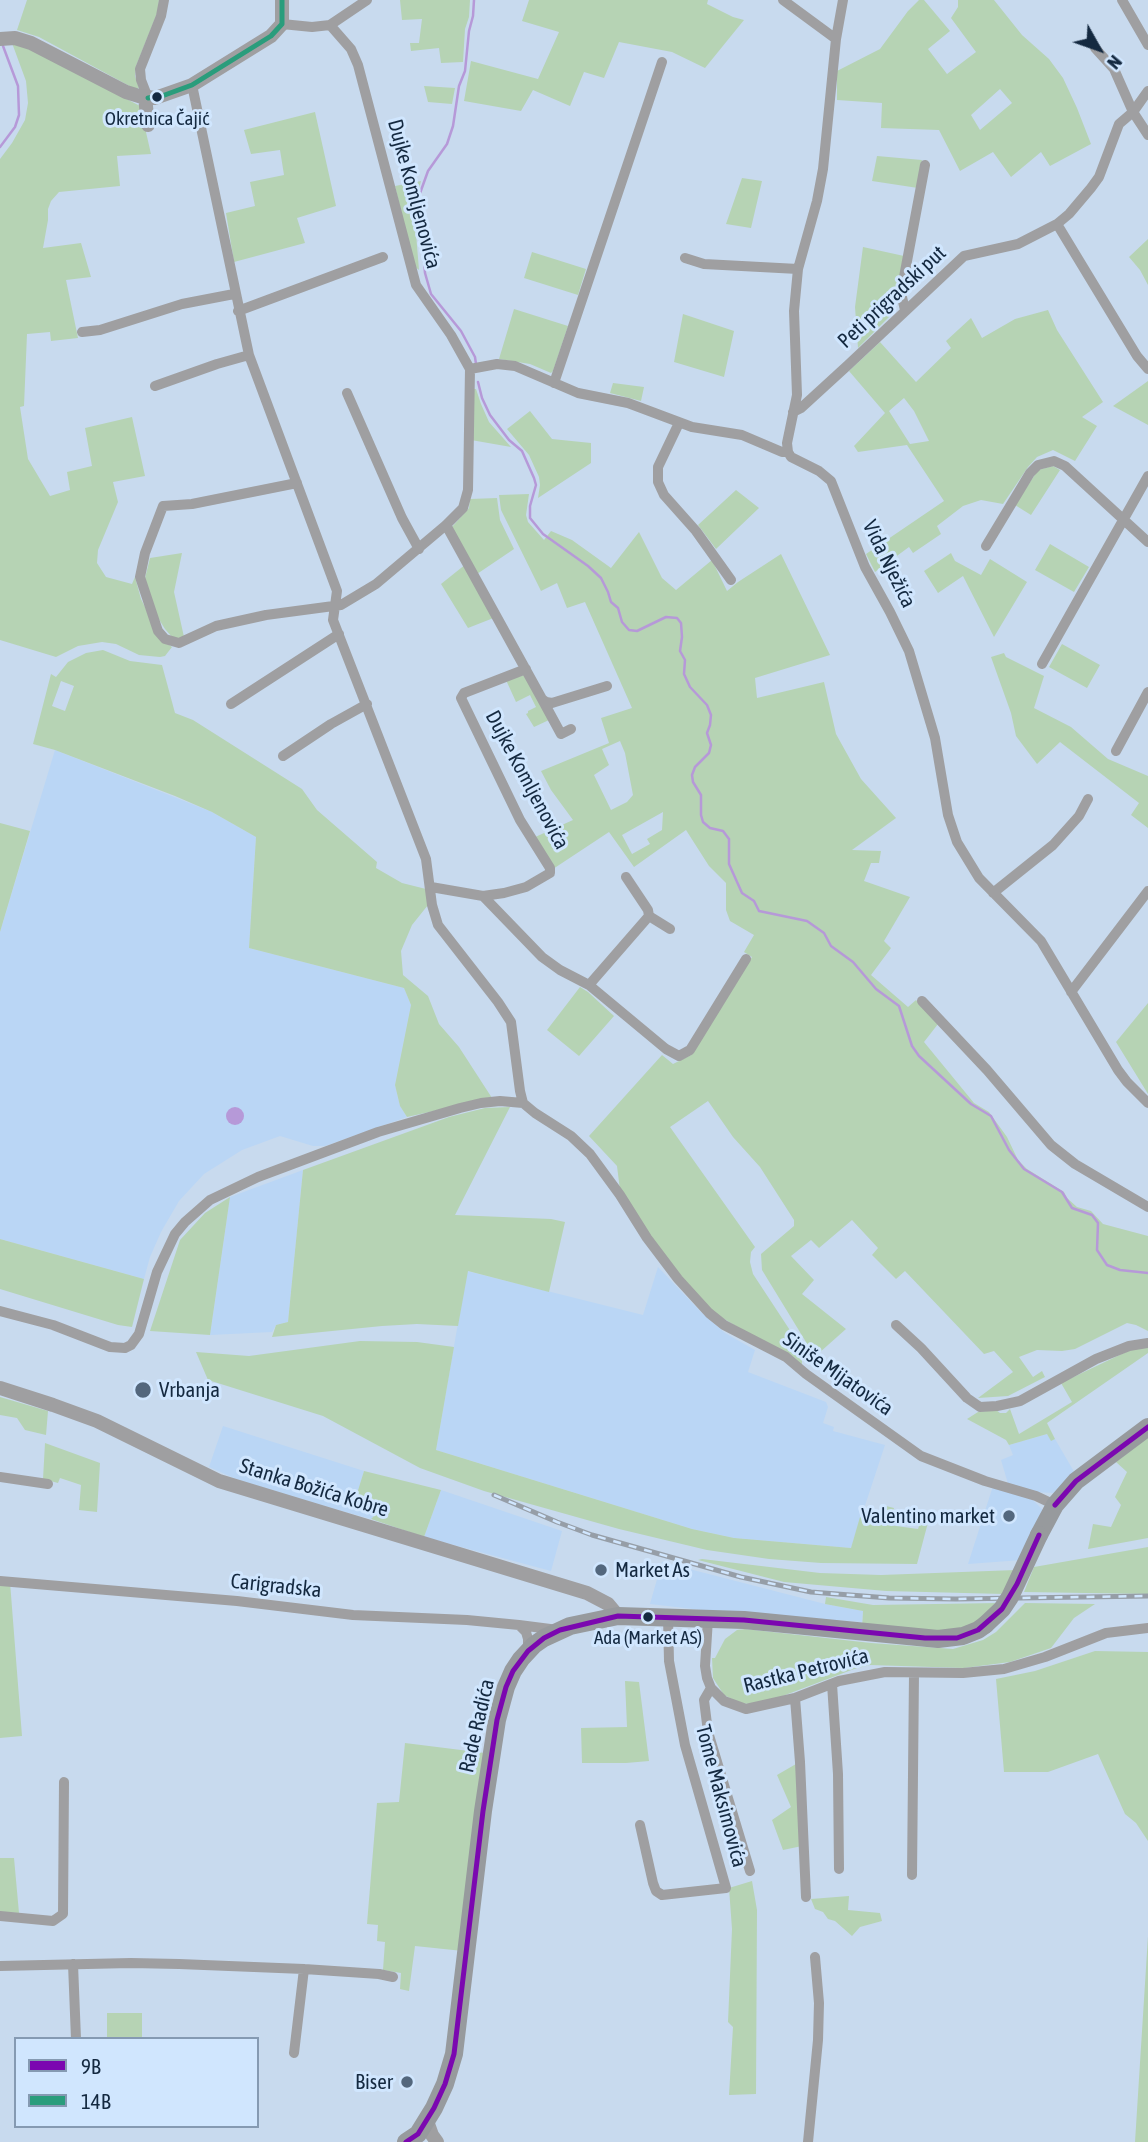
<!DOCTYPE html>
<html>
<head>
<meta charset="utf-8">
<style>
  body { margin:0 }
  #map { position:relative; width:1148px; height:2142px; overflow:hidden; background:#c8daee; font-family:"Asap Condensed",sans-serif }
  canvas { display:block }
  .legend { position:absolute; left:14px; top:2037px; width:245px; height:91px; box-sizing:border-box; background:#d0e6fe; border:2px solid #859ab2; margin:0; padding:9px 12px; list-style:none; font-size:21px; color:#142940 }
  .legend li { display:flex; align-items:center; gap:14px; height:35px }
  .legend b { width:35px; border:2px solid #859ab2 }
  .north { position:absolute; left:1064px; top:14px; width:70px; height:70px; -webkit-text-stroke:5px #d0e6fe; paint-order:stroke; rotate:130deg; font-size:19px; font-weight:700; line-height:28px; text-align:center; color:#142940 }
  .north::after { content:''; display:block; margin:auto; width:24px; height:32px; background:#142940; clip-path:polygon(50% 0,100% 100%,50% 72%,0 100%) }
</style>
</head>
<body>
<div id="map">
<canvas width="1148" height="2142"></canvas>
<ul class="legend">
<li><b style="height:9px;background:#7b07b0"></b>9B</li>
<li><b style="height:9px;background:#2a9d7c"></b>14B</li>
</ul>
<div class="north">N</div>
</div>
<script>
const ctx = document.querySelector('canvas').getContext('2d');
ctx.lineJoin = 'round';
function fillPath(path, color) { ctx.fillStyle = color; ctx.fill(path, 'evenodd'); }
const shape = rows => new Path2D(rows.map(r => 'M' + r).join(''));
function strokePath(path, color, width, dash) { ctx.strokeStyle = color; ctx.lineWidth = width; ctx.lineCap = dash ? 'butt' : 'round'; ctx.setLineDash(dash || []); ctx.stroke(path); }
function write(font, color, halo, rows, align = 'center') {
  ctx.font = font + ' "Asap Condensed",sans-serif'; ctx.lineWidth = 6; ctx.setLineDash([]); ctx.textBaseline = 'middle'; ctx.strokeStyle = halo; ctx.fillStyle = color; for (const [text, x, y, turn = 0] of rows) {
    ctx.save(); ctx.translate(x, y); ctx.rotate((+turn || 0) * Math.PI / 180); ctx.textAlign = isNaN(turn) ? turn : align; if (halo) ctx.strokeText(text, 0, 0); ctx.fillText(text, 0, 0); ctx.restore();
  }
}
const built = shape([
  [55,750,212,812,256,837,249,948,404,988,411,1005,395,1085,400,1106,407,1117,325,1146,313,1146,280,1136,242,1150,204,1174,179,1201,161,1232,150,1257,144,1279,0,1239,0,932],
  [303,1170,288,1322,276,1325,272,1332,210,1335,230,1197],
  [658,1267,701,1312,725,1333,755,1350,748,1372,826,1402,828,1407,823,1423,834,1427,833,1431,885,1445,851,1548,734,1538,692,1529,436,1450,467,1271,643,1315],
  [223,1426,364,1471,355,1500,374,1516,371,1519,254,1487,209,1467],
  [1047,1434,1051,1440,1055,1439,1076,1475,1063,1490,1054,1493,1032,1492,1009,1487,1001,1460,1013,1455,1009,1445],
  [993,1486,1033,1500,1042,1509,1043,1516,1022,1560,968,1564],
  [441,1490,562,1531,551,1571,424,1537],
  [662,1562,825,1604,863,1611,862,1622,710,1611,650,1604]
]);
const green = shape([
  [27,0,159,0,158,11,136,66,135,76,139,88,135,89,39,37,17,30],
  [400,0,470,0,469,17,465,29,463,62,441,63,439,48,411,51,410,43,419,43,422,19,402,20],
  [529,0,708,0,707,4,733,17,744,20,705,68,672,52,619,42,604,78,584,72,570,106,533,90,521,111,464,101,471,61,538,79,559,32,522,21],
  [919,0,924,0,950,31,928,49,947,74,976,52,951,18,958,7,958,0,994,0,1022,35,1049,59,1063,78,1077,108,1091,144,1050,166,1041,152,1011,177,993,152,960,171,939,130,881,128,882,103,837,100,837,71,880,49,908,11],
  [1000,89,1012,103,980,130,971,115],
  [12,43,23,45,140,106,151,154,117,156,120,186,59,192,51,201,48,209,48,220,43,248,81,243,91,277,66,280,78,338,51,341,50,332,27,334,24,406,20,407,28,459,50,496,70,490,67,472,92,466,85,428,132,417,145,476,113,482,118,502,98,550,97,563,106,577,132,584,135,577,141,599,161,639,172,647,165,656,160,657,139,655,116,644,102,642,78,646,56,657,0,640,0,159,12,143,25,120,28,103,26,81],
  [424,86,455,88,452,104,428,102],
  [315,112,336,206,297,218,305,243,234,262,226,213,255,206,250,182,284,175,280,150,251,154,244,130],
  [877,156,922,160,918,188,872,181],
  [742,178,762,181,751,228,726,224],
  [421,181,414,209,419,270,414,266,395,186],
  [1148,239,1148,285,1140,270,1129,257],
  [863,247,904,256,891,315,858,348,855,307],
  [532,252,586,269,578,295,524,278],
  [514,309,568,326,553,371,551,373,530,364,499,359],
  [1048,310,1057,330,1103,402,1082,417,1097,426,1075,461,1053,450,1037,457,1028,467,1003,504,981,500,963,506,937,526,941,534,913,553,909,547,875,572,866,554,944,501,907,445,858,452,854,446,885,413,849,371,880,342,916,382,951,348,946,341,971,318,982,338,1015,319],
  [904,398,914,411,929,441,910,444,889,411],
  [683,314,734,331,724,377,674,362],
  [1148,381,1148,425,1113,406],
  [613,383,644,387,641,401,610,393],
  [474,389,476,389,481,404,489,422,511,447,471,440],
  [530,411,552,439,591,443,591,463,538,498,540,485,539,477,529,455,507,429],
  [1053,466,1060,470,1031,515,1015,505,1038,470],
  [736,490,759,508,716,549,698,525],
  [529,494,526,515,528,522,544,540,551,531,572,540,611,568,639,532,662,578,676,590,712,560,727,591,738,582,781,554,830,655,755,678,757,698,824,682,836,734,861,779,896,818,852,850,881,851,879,863,871,863,864,881,910,897,884,941,891,948,871,975,908,1007,916,1000,938,1024,924,1042,974,1103,989,1112,1007,1137,1018,1160,1027,1169,1064,1192,1067,1198,1077,1207,1091,1211,1103,1224,1148,1236,1148,1331,1136,1325,1127,1323,1075,1349,1062,1351,1037,1350,1019,1357,1033,1377,1042,1371,1045,1377,1008,1396,978,1398,1013,1372,994,1351,984,1354,905,1271,896,1279,872,1255,878,1248,852,1220,819,1248,811,1240,791,1256,814,1280,802,1294,846,1329,819,1353,809,1365,809,1349,806,1342,762,1270,761,1254,794,1226,794,1220,760,1167,733,1137,708,1101,670,1127,755,1247,751,1252,750,1262,753,1274,799,1344,802,1352,802,1365,714,1313,663,1256,620,1190,617,1166,589,1136,662,1055,673,1064,691,1055,752,957,744,952,754,935,730,921,726,910,726,883,709,866,686,830,634,867,609,832,553,869,533,838,573,820,551,790,541,771,609,743,601,718,632,708,585,602,567,608,557,583,541,591,501,510,499,495],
  [620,741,625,753,633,795,627,802,611,810,594,775,609,765,602,749],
  [663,812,662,830,647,839,650,844,632,854,622,835],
  [497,498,500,520,514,549,477,574,451,528,469,508,470,499],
  [1050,544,1089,567,1074,592,1035,570],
  [182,553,174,592,184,637,178,640,172,637,165,629,155,613,145,578,150,558],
  [951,553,955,561,981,575,990,559,1027,582,994,637,963,576,938,593,924,571],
  [466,564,496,617,468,628,441,584],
  [1062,644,1100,665,1087,688,1049,667],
  [103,650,130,661,162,665,175,713,193,720,302,789,317,810,377,862,376,868,402,883,426,889,428,905,412,925,401,951,403,975,428,996,439,1024,459,1047,492,1098,407,1117,400,1106,395,1085,411,1005,404,988,249,948,256,837,212,812,175,796,55,750,33,744,51,674,56,677,68,662,86,653],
  [61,681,74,686,65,711,52,706],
  [1004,653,1006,657,1044,676,1034,708,1071,727,1108,759,1148,776,1148,828,1131,815,1139,803,1060,742,1037,764,1016,736,1011,713,991,657],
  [525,675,549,720,534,727,526,714,528,713,528,711,536,707,530,695,516,702,506,680],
  [0,823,30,831,0,932],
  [580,987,588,992,614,1016,579,1056,547,1030],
  [1148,1003,1148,1094,1116,1042],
  [510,1107,455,1215,551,1219,565,1222,549,1292,468,1271,458,1326,417,1324,382,1326,272,1337,276,1325,288,1322,303,1170,449,1117,485,1108],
  [230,1197,210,1335,150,1331,180,1240,205,1213],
  [0,1239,144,1279,132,1327,118,1325,0,1289],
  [360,1341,417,1342,454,1347,436,1450,692,1529,734,1538,851,1548,860,1517,875,1520,886,1506,894,1508,889,1525,918,1529,923,1514,930,1515,917,1564,821,1563,769,1559,707,1550,619,1529,484,1491,420,1468,323,1416,208,1380,196,1352,249,1356],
  [1148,1347,1148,1353,1047,1423,1055,1439,1051,1441,1047,1434,1009,1445,1006,1440,967,1419,978,1412,996,1410,1000,1413,1006,1413,1010,1409,1019,1434,1072,1402,1061,1383,1132,1349],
  [0,1397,48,1411,46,1435,25,1430,17,1418,0,1415],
  [1148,1437,1148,1538,1088,1549,1093,1524,1111,1527,1121,1505,1115,1497,1127,1472,1116,1462],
  [45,1443,100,1463,97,1512,79,1510,81,1485,60,1478,58,1483,43,1479],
  [364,1471,441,1490,424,1537,371,1519,374,1516,355,1500],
  [1148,1547,1148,1594,1024,1592,1034,1567],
  [702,1559,820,1573,881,1575,1016,1570,1004,1594,886,1591,784,1582,698,1560],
  [0,1582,10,1582,22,1736,0,1738],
  [826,1597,873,1605,999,1603,984,1619,955,1633,862,1628,863,1611,825,1604],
  [1025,1603,1095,1604,1074,1618,1051,1648,1010,1662,964,1668,870,1665,854,1669,780,1697,749,1704,740,1703,724,1695,713,1678,712,1658,715,1658,725,1639,737,1630,745,1629,871,1643,953,1649,983,1640,996,1632],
  [1095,1651,1148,1652,1148,1841,1136,1823,1125,1814,1098,1754,1048,1772,1004,1772,996,1679,1035,1671],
  [625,1681,639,1682,649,1761,626,1763,582,1763,581,1728,627,1727],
  [405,1743,485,1753,463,1951,415,1946,409,1991,400,1989,401,1973,383,1970,385,1942,377,1941,378,1925,367,1924,377,1803,399,1802],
  [796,1764,802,1846,783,1850,772,1820,791,1807,777,1775],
  [0,1858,14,1858,19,1913,0,1912],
  [752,1881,757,1910,756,2094,729,2095,733,2027,728,2022,732,1929,729,1888],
  [849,1896,848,1910,880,1913,882,1921,860,1927,852,1936,835,1921,828,1919,823,1912,815,1909,811,1899],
  [1148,1935,1148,2142,1135,2142,1148,1936],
  [107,2013,142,2013,142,2039,107,2039]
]);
const water = shape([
  '226 1116a9 9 0 1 1 18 0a9 9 0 1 1-18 0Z'
]);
const stream = shape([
  [474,0,473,16,469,31,465,71,459,86,453,126,447,144,428,171,419,196,425,273,431,294,461,331,475,357,476,364],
  [0,147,15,127,19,115,18,86,3,46],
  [478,382,482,398,490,415,509,440,522,451,534,478,536,485,530,506,530,518,543,534,588,566,601,578,608,592,611,602,618,608,622,622,629,630,637,631,666,617,677,618,681,623,682,637,680,651,685,660,684,674,690,687,707,705,711,715,710,725,707,733,711,745,709,753,695,767,692,775,693,782,701,795,701,815,703,822,710,828,723,831,729,839,729,864,742,893,754,901,759,911,807,921,824,933,831,946,853,962,876,989,899,1006,912,1046,919,1056,971,1104,991,1116,1009,1150,1024,1169,1062,1192,1072,1208,1092,1215,1098,1223,1097,1250,1107,1265,1120,1270,1148,1273]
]);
const minor = shape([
  [783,0,836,39],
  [843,0,836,39,823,169,817,201,798,269,794,311,797,395,787,443,788,452,791,457,819,471,831,481,865,567,890,612,909,651,935,738,948,815,957,842,979,878,1041,941,1118,1070,1127,1082,1148,1103],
  [1122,0,1148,45],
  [282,24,312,27,330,25,367,0],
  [330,25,351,49,358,65,416,285,451,335,470,369,497,364,515,366,578,393,628,403,692,427,742,435,782,452,788,452],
  [1095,48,1114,69,1133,112,1148,135],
  [192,85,249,355,337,591,333,620,426,859,432,905,438,925,498,1002,511,1022,520,1091,523,1103],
  [148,98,141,80,140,69,161,16,164,0],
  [1057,224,1137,356,1148,369],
  [685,258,704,264,798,269],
  [905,310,901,293,925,165],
  [238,311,383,257],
  [82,332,100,330,182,304,234,294],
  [554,383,662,62],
  [155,386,217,364,249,355],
  [347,393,402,518,419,549],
  [793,412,801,408,848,365,964,256,1018,244,1057,224,1069,214,1091,188,1099,177,1119,124,1133,112,1148,91],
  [679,423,658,467,658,482,664,495,696,531,731,580],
  [297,483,192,504,163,506,145,553,140,577,158,631,165,639,179,643,216,626,266,615,341,605,376,584,446,525,463,508,468,490,470,369],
  [446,525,542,699,546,702,552,703,607,686],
  [986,546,1030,473,1038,465,1054,461,1065,466,1148,542],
  [1042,664,1148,476],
  [542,699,561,734,571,729],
  [231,704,339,634],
  [1116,751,1148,692],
  [283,756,331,724,367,704],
  [431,887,483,896,504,893,526,887,550,873,550,868,520,820,461,698,464,693,526,669],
  [993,893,1053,845,1079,816,1088,799],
  [483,896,542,957,560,970,589,985,649,916,648,910,626,877],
  [649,916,670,929],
  [589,985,666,1049,679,1056,690,1050,746,959],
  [1071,992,1148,891],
  [922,1001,987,1070,1051,1145,1075,1164,1148,1207],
  [523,1103,535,1113,571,1136,590,1154,620,1195,647,1238,678,1279,709,1313,724,1325,786,1357,806,1374,921,1456,985,1481,1036,1496,1055,1505],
  [0,1311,53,1325,110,1347,125,1348,131,1345,139,1334,157,1272,175,1234,185,1222,210,1200,258,1177,378,1132,460,1108,481,1103,500,1101,523,1103],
  [896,1325,921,1348,967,1398,980,1407,997,1406,1020,1401,1096,1359,1129,1346,1148,1343],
  [0,1477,48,1484],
  [0,1581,237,1601,353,1615,467,1620,519,1625,526,1632,528,1639,528,1651],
  [708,1619,705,1666,707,1678,711,1688,724,1701,746,1709,795,1698,839,1681,885,1672,963,1673,1004,1669,1045,1657,1106,1633,1148,1628],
  [519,1625,558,1630],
  [832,1684,838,1774,839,1869],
  [711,1688,704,1700,708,1732,750,1871],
  [795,1698,800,1762,806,1897],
  [640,1825,653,1883,656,1891,662,1895,726,1888,685,1745,669,1661,668,1617],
  [912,1875,914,1673],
  [0,1916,53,1921,63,1914,64,1782],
  [73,1964,76,2039],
  [0,1966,131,1963,179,1964,304,1969,379,1974,393,1977],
  [294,2053,304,1969],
  [808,2142,818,2040,819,2003,815,1957]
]);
const tertiary = shape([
  [0,39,15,38,31,43,126,92,139,96,155,98,192,85,271,36,282,24,282,0],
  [145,97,148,125],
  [0,1388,53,1405,97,1421,219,1481,587,1593,608,1604,618,1616],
  [427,2121,432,2135,437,2142]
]);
const primary = shape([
  [1039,1535,1055,1505,1076,1481,1148,1427],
  [406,2142,418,2134,434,2108,445,2084,454,2054,483,1811,497,1720,506,1687,513,1671,521,1659,534,1645,544,1638,570,1626,618,1616,744,1620,938,1639,963,1636,978,1630,985,1625]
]);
const rail = shape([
  [494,1495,557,1522,592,1535,741,1577,811,1592,889,1598,956,1599,1148,1596]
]);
const primaryBridge = shape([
  [985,1625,1002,1609,1010,1597,1039,1535]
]);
const bus1 = shape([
  [1055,1505,1076,1481,1148,1427],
  [406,2142,418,2134,434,2108,445,2084,454,2054,483,1811,497,1720,506,1687,513,1671,528,1651,544,1638,560,1630,618,1616,744,1620,925,1638,957,1638,978,1630,1002,1609,1017,1584,1039,1535]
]);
const bus2 = shape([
  [148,98,162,96,192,85,271,36,282,24,282,0]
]);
const markers = [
  [157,97,6,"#142940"],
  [143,1390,9,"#53677d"],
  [1009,1516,7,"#53677d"],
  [601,1570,7,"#53677d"],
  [648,1617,6,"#142940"],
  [407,2082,7,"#53677d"]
];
const busNames = [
  ["Okretnica Čajić",157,119],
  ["Ada (Market AS)",648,1638]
];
const streetNames = [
  ["Dujke Komljenovića",414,194,75],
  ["Peti prigradski put",892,297,-43],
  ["Vida Nježića",889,564,64],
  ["Dujke Komljenovića",527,780,62],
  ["Siniše Mijatovića",838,1374,35],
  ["Stanka Božića Kobre",314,1488,17],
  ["Carigradska",276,1586,6],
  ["Rastka Petrovića",806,1671,-14],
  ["Rade Radića",477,1726,-77],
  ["Tome Maksimovića",721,1796,75]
];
const poiNames = [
  ["Vrbanja",159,1390],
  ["Valentino market",995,1516,"right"],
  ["Market As",615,1570],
  ["Biser",393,2082,"right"]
];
fillPath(built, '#bad6f5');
fillPath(green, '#b6d3b4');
fillPath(water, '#b699d8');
strokePath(stream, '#b699d8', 2.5);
strokePath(minor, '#9f9fa1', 10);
strokePath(tertiary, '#9f9fa1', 14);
strokePath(primary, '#979a9d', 18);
strokePath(rail, '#969ea7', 5);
strokePath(rail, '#d0e6fe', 2.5, [8]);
strokePath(primaryBridge, '#979a9d', 18);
strokePath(bus1, '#7b07b0', 5);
strokePath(bus2, '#2a9d7c', 5);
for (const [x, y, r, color] of markers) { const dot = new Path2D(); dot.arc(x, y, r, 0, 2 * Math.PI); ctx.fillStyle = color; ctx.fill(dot); strokePath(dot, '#d0e6fe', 2.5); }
write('19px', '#142940', '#d0e6fe', busNames);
write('21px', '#142940', '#d0e6fe', streetNames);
write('21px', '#142940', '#d0e6fe', poiNames, 'left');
</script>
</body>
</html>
